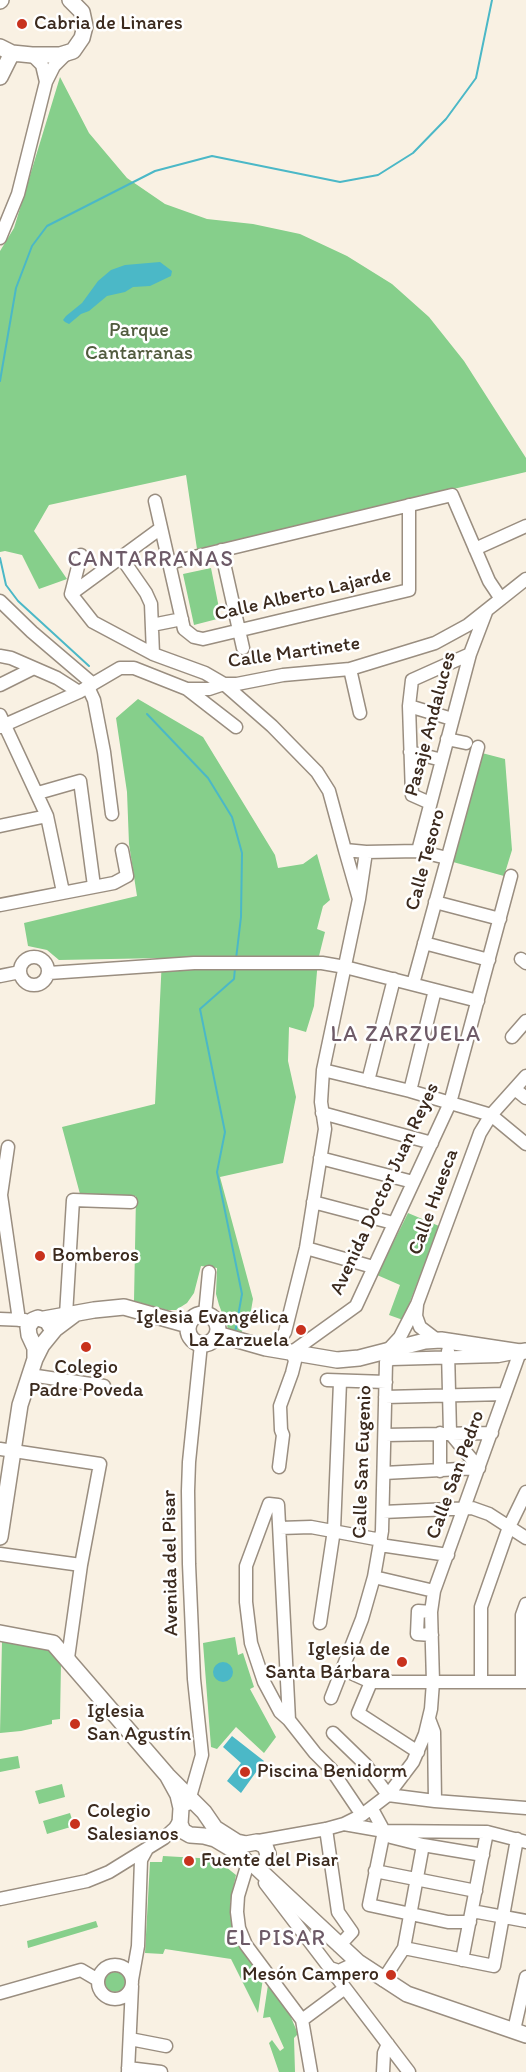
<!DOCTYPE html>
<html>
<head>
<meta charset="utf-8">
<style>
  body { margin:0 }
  canvas { display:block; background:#f9f1e3 }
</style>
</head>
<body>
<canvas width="526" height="2072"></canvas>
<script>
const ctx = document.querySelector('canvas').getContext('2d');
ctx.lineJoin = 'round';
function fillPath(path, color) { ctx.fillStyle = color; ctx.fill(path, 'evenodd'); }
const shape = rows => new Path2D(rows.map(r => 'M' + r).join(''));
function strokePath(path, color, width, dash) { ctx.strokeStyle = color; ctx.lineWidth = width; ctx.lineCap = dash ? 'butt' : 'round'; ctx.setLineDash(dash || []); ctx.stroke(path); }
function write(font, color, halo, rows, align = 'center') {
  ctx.font = font + ' Itim,sans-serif'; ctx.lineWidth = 5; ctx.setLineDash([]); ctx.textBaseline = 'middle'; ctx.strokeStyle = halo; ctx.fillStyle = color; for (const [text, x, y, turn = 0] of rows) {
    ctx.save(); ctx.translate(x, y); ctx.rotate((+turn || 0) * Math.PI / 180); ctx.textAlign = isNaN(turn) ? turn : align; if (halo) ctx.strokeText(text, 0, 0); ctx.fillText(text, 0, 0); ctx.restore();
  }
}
const green = shape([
  [60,77,89,133,127,178,165,204,207,219,253,224,300,234,347,256,392,284,429,317,464,361,526,458,526,472,197,549,186,475,49,505,34,531,67,579,39,589,22,555,5,551,0,552,0,251,14,228],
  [211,568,221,618,194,625,183,574],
  [138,699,203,737,275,855,278,868,303,864,317,854,330,900,323,906,317,929,325,932,318,960,314,1006,306,1032,289,1027,288,1061,296,1097,283,1163,220,1177,253,1299,248,1328,243,1328,241,1335,229,1331,219,1305,216,1294,217,1268,201,1266,194,1293,187,1303,176,1310,167,1310,134,1301,136,1196,80,1194,62,1127,155,1104,162,958,59,960,47,950,28,946,24,923,137,896,129,844,127,792,116,718],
  [482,753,505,759,512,850,504,876,453,862],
  [408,1213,439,1226,403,1320,389,1315,400,1285,377,1275],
  [235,1637,238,1655,243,1653,254,1687,250,1689,276,1737,264,1753,236,1727,217,1749,211,1747,203,1643],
  [2,1641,50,1650,61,1663,60,1719,52,1720,52,1724,21,1731,0,1733],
  [18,1756,20,1768,0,1772,0,1759],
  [62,1784,65,1797,39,1804,35,1791],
  [70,1813,74,1826,47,1834,43,1821],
  [163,1856,216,1859,236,1875,230,1904,233,1927,241,1949,263,1978,258,2013,231,1959,165,1949,163,1954,145,1953,150,1862,162,1862],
  [96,1921,98,1927,28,1948,27,1941],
  '105 1982a10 10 0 1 1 20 0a10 10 0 1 1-20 0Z',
  [268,1985,290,2015,298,2034,294,2038,295,2072,279,2072,269,2043,272,2040,280,2051,284,2048,270,2017,263,2018]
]);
const water = shape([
  [160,262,172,271,171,276,150,286,133,287,125,292,107,296,89,311,81,314,69,324,65,322,63,320,66,316,82,303,98,281,111,270,125,265],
  '213 1672a10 10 0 1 1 20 0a10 10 0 1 1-20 0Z',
  [232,1736,264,1761,241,1793,227,1781,241,1763,223,1747]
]);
const stream = shape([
  [0,381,16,288,32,246,47,226,155,171,212,156,340,182,378,175,413,153,446,119,476,78,492,0],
  [0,558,6,585,18,601,89,666],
  [147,714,208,778,232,817,242,853,241,917,236,959],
  [235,1333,242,1294,217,1172,225,1132,200,1009,234,979,235,968]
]);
const minor = shape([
  [32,55,42,65,46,82],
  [0,238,18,194,46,82,54,66,66,54],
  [155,501,184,629,194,637,203,639,409,590,409,505],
  [475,549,526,526],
  [221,550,243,648],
  [121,557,146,593,151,604,153,654],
  [169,563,452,495,489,581,501,599],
  [71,594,93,622,153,654,205,673,224,684,237,684,283,675,350,669,435,643,468,625,526,579],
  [71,594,161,528],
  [71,594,81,555],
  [0,601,32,632,93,684],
  [152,625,182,619],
  [0,656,11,658,57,678,79,692],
  [350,669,360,713],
  [0,685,34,668],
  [88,687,94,700,104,752,112,814],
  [187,689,209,689,224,684,272,726,317,772,329,791,345,850],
  [409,706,452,719],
  [0,715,47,816,63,892],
  [0,727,79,692,120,668,134,668,187,689,236,727],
  [447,739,466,743],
  [410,752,442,760],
  [38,793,80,781,94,886],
  [430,803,412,795,409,706,412,680,470,654],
  [0,826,47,816],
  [418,851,470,654,486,612],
  [366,852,418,851,447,858],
  [435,902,500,919],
  [0,905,114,883,127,876,122,850],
  [424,943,489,960],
  '20 971a14 14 0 1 1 28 0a14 14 0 1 1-28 0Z',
  [521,959,526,963],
  [49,973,194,963,322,963,345,967,478,1001],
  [0,976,20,972],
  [413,984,478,747],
  [512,1037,526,1021],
  [323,1070,410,1091,491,1115,526,1144],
  [368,1081,394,979],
  [515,1089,526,1098],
  [410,1091,435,990],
  [322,1113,432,1143],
  [8,1147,1,1195,19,1320],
  [320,1158,413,1182],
  [313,1202,393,1223],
  [306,1248,373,1267],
  [417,1305,416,1316,420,1327,437,1340],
  [205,1314,209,1272],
  [66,1315,73,1200,131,1202],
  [0,1319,25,1320],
  [266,1348,282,1337,285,1332,306,1248,325,1129,321,1102,323,1070,359,899,366,852,345,850,359,899],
  [388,1350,400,1337,417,1304,480,1133,491,1115,526,1076],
  [448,1351,450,1433,479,1468],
  [30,1375,104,1386],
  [327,1380,386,1382],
  [385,1397,505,1394],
  [440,1433,440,1471],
  [385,1435,492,1433],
  [0,1449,100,1464,81,1565,68,1658],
  [279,1467,283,1435,281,1430,280,1406,292,1373,295,1361,292,1352,356,1306,450,1103,511,876],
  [384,1473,479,1468],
  [383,1512,472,1508,489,1514,526,1538],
  [280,1528,311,1527,381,1540],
  [380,1545,448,1555],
  [0,1554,81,1565],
  [374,1577,434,1591],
  [431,1612,418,1611,417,1634,432,1635],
  [320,1623,334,1530,340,1382],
  [342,1669,371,1682,526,1682],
  [371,1682,358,1713,418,1752],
  [481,1682,481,1607,509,1527,526,1492],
  [522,1682,522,1615,526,1604],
  [331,1698,362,1619,374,1577,382,1531,386,1362,391,1359,498,1356,513,1353],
  [429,1719,434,1732,435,1801],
  [289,1720,278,1505,269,1504,246,1566,246,1602,251,1643,264,1682,280,1712,289,1720,315,1753,331,1769,362,1815],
  [333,1733,365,1764,388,1795],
  [388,1795,435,1801,526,1808],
  [188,1804,202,1755,194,1679,189,1564,188,1491,189,1462,201,1344],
  [372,1809,384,1831,391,1837,423,1845,483,1855],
  [344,1824,384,1831,487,1832,526,1842],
  [326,1829,338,1912,352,1932,339,1946],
  [384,1831,369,1905,448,1922,470,1922],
  [253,1842,326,1829,344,1824,362,1815,388,1795,413,1762,425,1734,431,1709,433,1682,431,1612,434,1591,520,1352],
  [248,1863,238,1896,237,1912,239,1928,246,1945,302,2020,311,2072],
  [375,1871,476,1891],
  [265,1883,409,2072],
  [0,1899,87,1881,109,1872,164,1838,175,1828,180,1820],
  [472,1911,526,1921],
  [404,1948,494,1966,517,1839],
  [462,1960,487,1832],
  '98 1982a17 17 0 1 1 34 0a17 17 0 1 1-34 0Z',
  [330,1968,339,1971,358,1962],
  [132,1980,138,1946,141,1860,147,1849],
  [383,1980,404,1948,423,1845],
  [0,1993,81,1970,98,1980],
  [302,2020,345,1988],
  [514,2030,526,1977],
  [130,2039,166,2046],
  [128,2068,161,2072],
  [128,2072,132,1986],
  [383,2072,384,2053,388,2044]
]);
const major = shape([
  [0,1,1,0],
  [0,47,12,53,32,55,60,55,73,51,82,38,85,26,82,12,70,0],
  [0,77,12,53],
  '188 1329a15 15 0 1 1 30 0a15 15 0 1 1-30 0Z',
  [44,1319,94,1310,124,1307,188,1325],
  [217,1334,266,1348,337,1360,359,1358,425,1341,441,1340,520,1352,526,1351],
  [35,1359,35,1348,29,1335,28,1327,33,1320,38,1318,47,1321,50,1326],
  [0,1537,20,1405,35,1359,42,1345,55,1329,75,1314],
  [0,1633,53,1643,167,1775,204,1812,215,1828,237,1842,246,1844,257,1842,265,1846,268,1854,266,1860,261,1865,255,1866],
  [167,1775,178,1795,181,1808,180,1824,183,1831,190,1835,204,1836,215,1839,235,1851,248,1863,255,1866,358,1962,407,1994,526,2035]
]);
const markers = [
  [22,24,6,"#c8321e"],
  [40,1256,6,"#c8321e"],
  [301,1330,6,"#c8321e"],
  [86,1347,6,"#c8321e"],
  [402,1662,6,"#c8321e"],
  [75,1724,6,"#c8321e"],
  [245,1772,6,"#c8321e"],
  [75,1824,6,"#c8321e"],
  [189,1861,6,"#c8321e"],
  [391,1975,6,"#c8321e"]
];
const poiNames = [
  ["Cabria de Linares",34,24],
  ["Bomberos",52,1256],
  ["Iglesia Evangélica",289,1318,"right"],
  ["La Zarzuela",289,1341,"right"],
  ["Colegio",86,1368,"center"],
  ["Padre Poveda",86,1391,"center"],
  ["Iglesia de",390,1650,"right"],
  ["Santa Bárbara",390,1673,"right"],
  ["Iglesia",87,1712],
  ["San Agustín",87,1735],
  ["Piscina Benidorm",257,1772],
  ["Colegio",87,1812],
  ["Salesianos",87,1835],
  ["Fuente del Pisar",201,1861],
  ["Mesón Campero",379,1975,"right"]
];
const parkNames = [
  ["Parque",139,331],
  ["Cantarranas",139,354]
];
const streetNames = [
  ["Calle Alberto Lajarde",303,595,-13],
  ["Calle Martinete",294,653,-8],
  ["Pasaje Andaluces",431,724,-75],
  ["Calle Tesoro",426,860,-75],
  ["Avenida Doctor Juan Reyes",385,1189,-65],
  ["Calle Huesca",434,1202,-70],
  ["Calle San Eugenio",363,1462,-88],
  ["Calle San Pedro",456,1475,-70],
  ["Avenida del Pisar",171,1563,-91]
];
const quarterNames = [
  ["CANTARRANAS",151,560],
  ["LA ZARZUELA",406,1035],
  ["EL PISAR",276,1939]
];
fillPath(green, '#86cf8b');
fillPath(water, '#4bb8c7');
strokePath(stream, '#4bb8c7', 2);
strokePath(minor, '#9a8e80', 15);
strokePath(major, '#9a8e80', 18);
strokePath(minor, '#fff', 12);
strokePath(major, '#fff', 15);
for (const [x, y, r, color] of markers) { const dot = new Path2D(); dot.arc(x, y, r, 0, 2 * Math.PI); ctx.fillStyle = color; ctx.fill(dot); strokePath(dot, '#fff', 2); }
write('20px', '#3b2a1e', '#fff', poiNames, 'left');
write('20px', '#525c3f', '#fff', parkNames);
write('20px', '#3b2a1e', '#fff', streetNames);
ctx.letterSpacing = '1.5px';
write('22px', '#6d5a67', '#fff', quarterNames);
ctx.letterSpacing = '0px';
</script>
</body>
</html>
